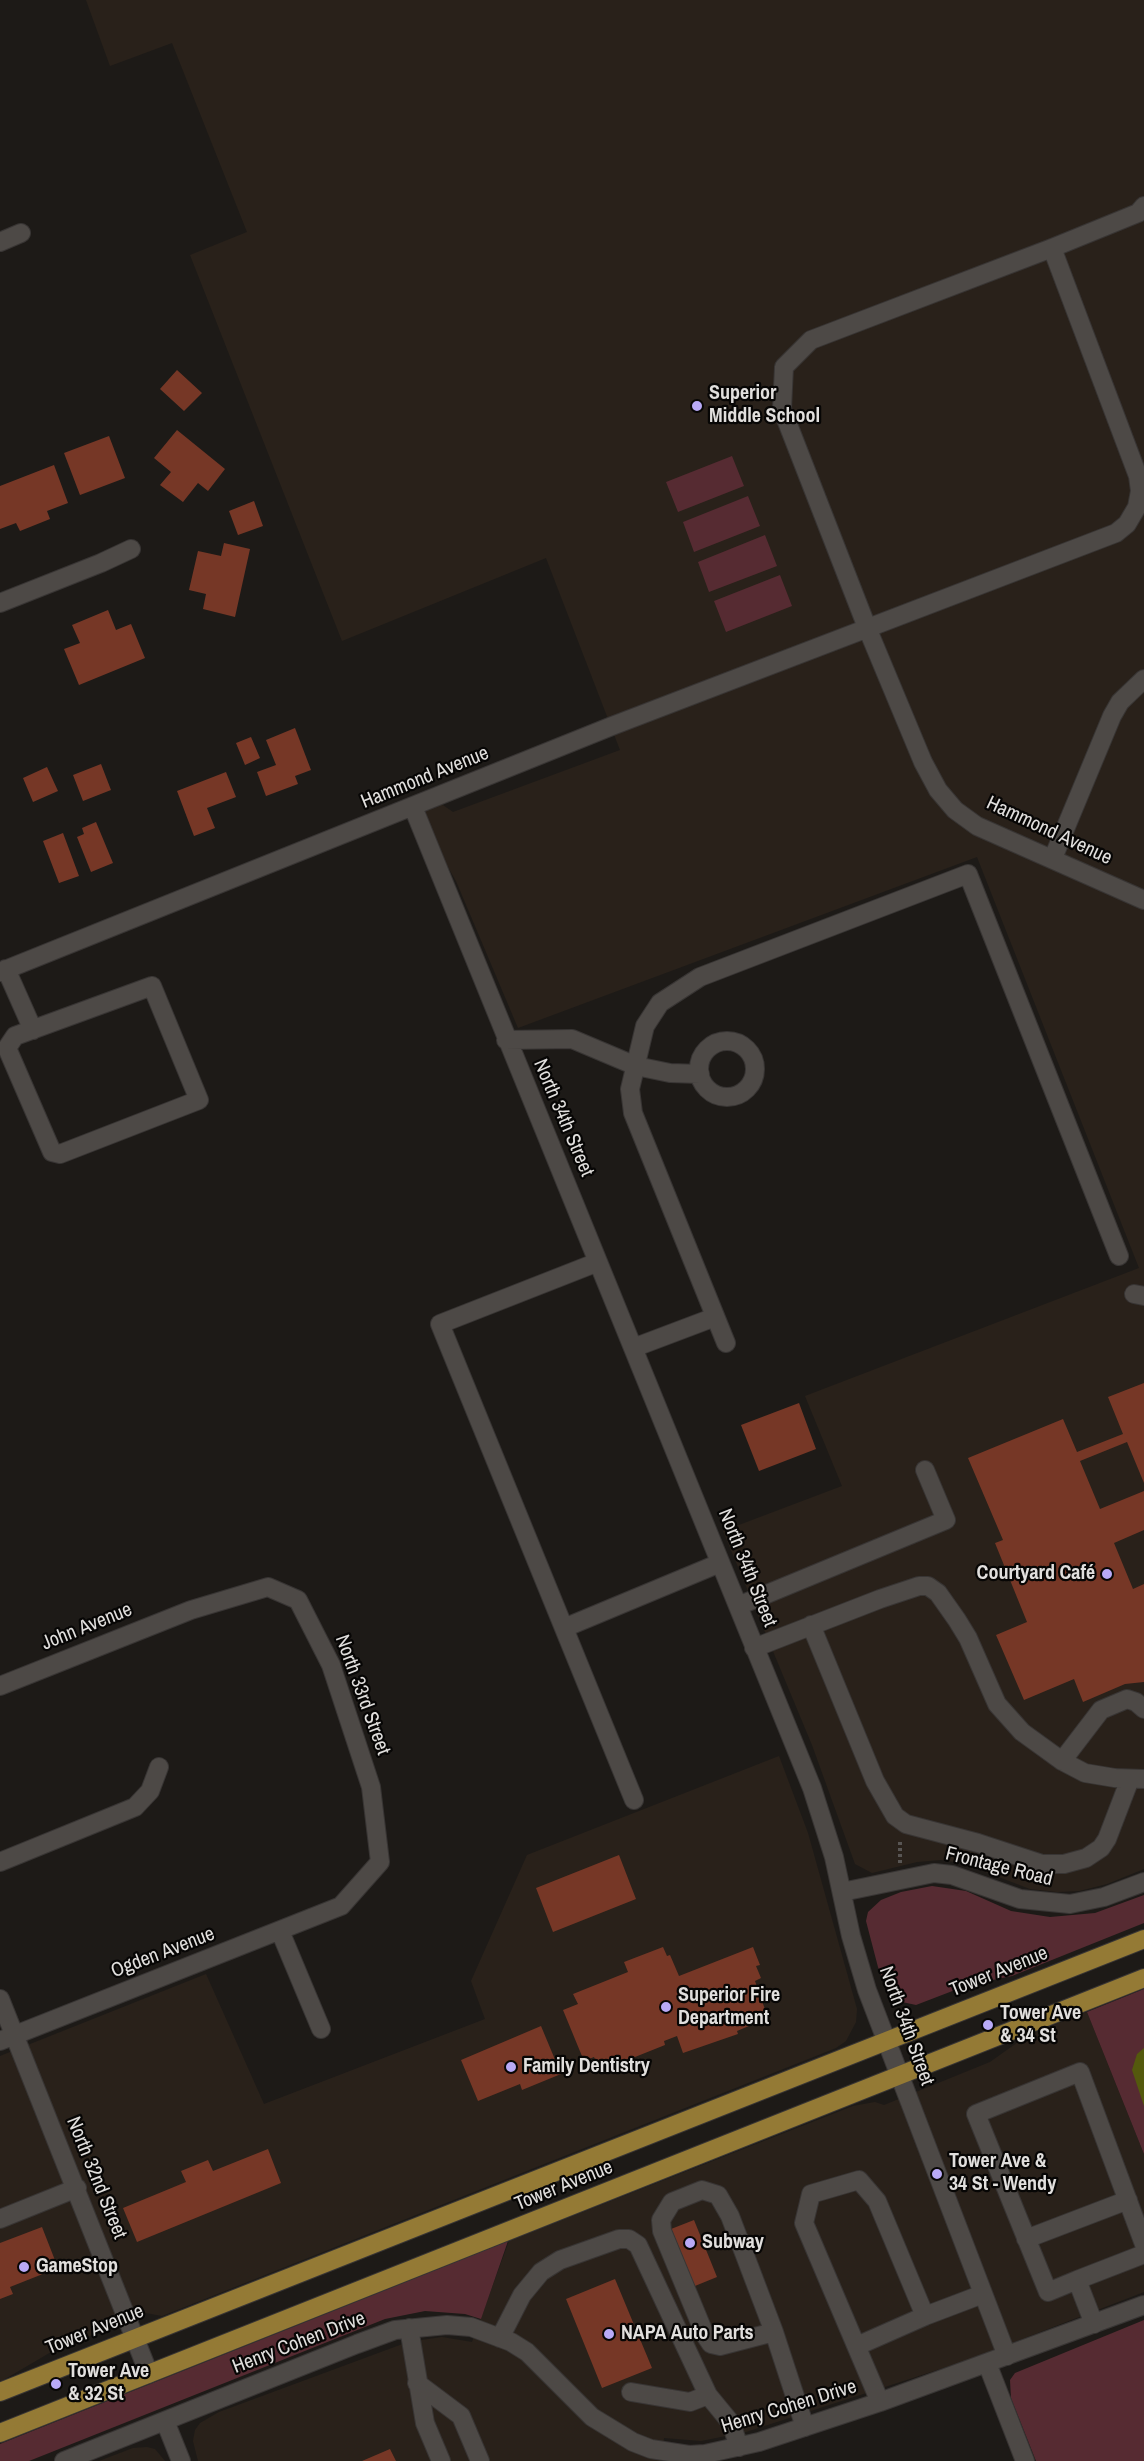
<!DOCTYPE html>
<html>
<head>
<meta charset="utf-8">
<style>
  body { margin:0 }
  canvas { display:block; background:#1d1a17 }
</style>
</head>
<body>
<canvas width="1144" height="2461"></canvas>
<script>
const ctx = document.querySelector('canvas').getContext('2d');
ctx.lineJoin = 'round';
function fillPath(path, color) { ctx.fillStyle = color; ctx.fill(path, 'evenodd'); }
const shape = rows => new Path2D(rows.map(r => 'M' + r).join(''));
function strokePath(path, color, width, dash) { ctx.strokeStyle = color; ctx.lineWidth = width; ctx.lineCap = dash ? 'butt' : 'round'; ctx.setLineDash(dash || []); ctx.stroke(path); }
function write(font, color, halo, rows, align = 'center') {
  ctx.font = font + ' "Archivo Narrow",sans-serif'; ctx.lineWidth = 4.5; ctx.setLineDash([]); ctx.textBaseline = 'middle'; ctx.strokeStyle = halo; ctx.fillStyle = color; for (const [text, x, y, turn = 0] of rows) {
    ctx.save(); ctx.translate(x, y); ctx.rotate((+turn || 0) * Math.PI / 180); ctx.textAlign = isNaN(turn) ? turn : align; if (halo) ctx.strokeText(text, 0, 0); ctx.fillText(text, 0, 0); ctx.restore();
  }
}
const built = shape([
  [86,0,1144,0,1144,1869,1107,1884,1079,1891,1057,1892,1030,1889,962,1863,941,1860,917,1862,872,1873,855,1864,812,1745,723,1531,842,1486,805,1396,1139,1268,977,857,518,1028,456,881,413,807,434,799,453,812,620,750,546,558,342,641,190,255,247,232,172,43,110,66],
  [779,1756,808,1833,857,2009,856,2022,846,2041,836,2048,162,2316,146,2313,51,2352,0,2382,0,2056,206,1974,264,2104,485,2019,471,1981,527,1855],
  [1087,2012,1144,2154,1144,2292,965,2361,746,2432,701,2441,664,2438,661,2461,198,2461,193,2441,195,2430,200,2423,219,2412,408,2342,442,2337,472,2342,509,2241,853,2106,875,2102,884,2105,990,2062,1028,2035],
  [147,2447,155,2449,165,2461,99,2461,133,2448]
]);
const green = shape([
  [732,456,744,486,678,512,666,482],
  [748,496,760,526,694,552,683,522],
  [765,535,777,566,709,592,698,562],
  [780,575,792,606,726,632,714,601],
  [932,1886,966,1891,1011,1911,1050,1917,1095,1913,1144,1895,1144,1923,1012,1976,968,1985,916,2005,902,2002,887,1989,878,1967,866,1921,868,1912,881,1900,901,1892],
  [1144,1989,1144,2154,1087,2012],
  [508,2241,481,2319,465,2314,425,2311,385,2319,29,2461,0,2461,0,2444],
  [1144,2320,1144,2461,1036,2461,1011,2398,1010,2380,1015,2373]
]);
const water = shape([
  [1144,2048,1144,2106,1132,2070,1137,2054]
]);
const building = shape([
  [177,370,202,393,184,411,160,389],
  [177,430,225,469,208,491,198,483,183,502,160,485,171,472,154,458],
  [109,436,125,478,80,495,64,453],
  [54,465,68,503,47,511,50,519,20,531,16,523,0,529,0,486],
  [254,501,263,526,238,535,229,511],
  [224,543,250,549,235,617,203,609,206,594,189,590,198,551,221,556],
  [108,610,116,630,131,624,145,658,79,685,64,649,80,643,72,625],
  [295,728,311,770,295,776,298,784,266,796,257,772,276,765,266,740],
  [251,737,260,758,245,765,236,743],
  [101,764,111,790,83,801,73,775],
  [47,767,58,791,33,802,23,778],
  [226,772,236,797,207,808,215,828,194,836,177,791],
  [96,822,113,863,91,872,77,837,84,834,82,828],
  [63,833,79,876,59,883,43,841],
  [1144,1383,1144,1483,1127,1442,1080,1461,1100,1509,1144,1491,1144,1530,1114,1543,1133,1589,1144,1584,1144,1682,1125,1684,1083,1702,1074,1679,1024,1700,996,1635,1027,1622,995,1543,1003,1540,968,1458,1063,1419,1077,1452,1123,1434,1108,1397],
  [799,1403,816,1449,759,1471,741,1425],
  [619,1855,636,1899,553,1932,536,1888],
  [663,1947,667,1956,670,1955,679,1976,753,1947,760,1965,756,1966,761,1978,755,1981,768,2018,737,2031,738,2034,683,2053,677,2036,664,2041,665,2045,600,2071,594,2057,584,2061,563,2010,578,2004,573,1994,628,1972,624,1962],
  [541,2026,561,2074,522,2090,520,2084,478,2101,461,2060],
  [268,2149,281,2183,137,2242,123,2208,186,2182,181,2171,208,2160,213,2171],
  [694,2220,717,2277,690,2288,671,2229],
  [42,2227,58,2268,10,2287,13,2294,0,2299,0,2243],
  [615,2279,652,2368,602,2388,566,2299],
  [390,2449,396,2461,362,2461]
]);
const path = shape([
  [900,1863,900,1840]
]);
const minor = shape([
  [1144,206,1138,213,1052,248,811,340,784,367,782,409,868,630,923,762,938,790,955,810,977,826,1144,900],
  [0,242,21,233],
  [0,603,101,563,131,549],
  [413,807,812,1788,834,1857,851,1936,867,1990,1007,2356],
  [1053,858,1112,716,1120,702,1144,679],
  [6,969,33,1030],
  [0,972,612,726,1116,533,1127,524,1137,507,1140,491,1138,476,1052,248],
  [152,986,199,1100,60,1154,52,1152,7,1048,15,1036,152,986],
  [506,1040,572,1039,636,1066,670,1073,700,1074],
  '699 1069a28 28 0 1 1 56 0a28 28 0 1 1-56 0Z',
  [598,1262,440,1324,634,1800],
  [1134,1294,1144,1296],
  [726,1343,633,1113,630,1089,645,1026,660,1003,700,977,968,874,1119,1256],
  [633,1348,715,1317],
  [738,1606,946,1520,925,1470],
  [811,1625,875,1781,895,1816,906,1824,978,1843,1042,1864,1064,1864,1086,1858,1101,1848,1107,1839,1130,1779],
  [564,1628,720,1563],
  [754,1648,880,1599,919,1586,928,1586,938,1593,957,1620,968,1638,997,1704,1022,1732,1062,1761,1085,1773,1115,1778,1144,1779],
  [0,1686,191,1610,268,1587,298,1600,331,1665,371,1787,380,1862,341,1906,0,2041],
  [1062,1761,1101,1710,1127,1699,1136,1702,1144,1709],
  [0,1862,135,1807,150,1791,159,1767],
  [842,1892,934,1873,952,1875,1020,1899,1070,1904,1104,1897,1144,1882],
  [280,1931,321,2029],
  [0,1999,149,2374],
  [0,2219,77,2188],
  [1026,2239,1128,2200],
  [1077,2280,1144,2254],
  [1094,2324,1077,2280,1048,2292,976,2114,1080,2072,1144,2244],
  [409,2328,425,2423,441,2461],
  [774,2332,720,2346,711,2344,705,2335,662,2231,661,2220,672,2202,702,2190,718,2195,730,2216,774,2332,805,2427],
  [500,2338,522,2295,541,2272,560,2260,619,2239,629,2239,638,2245,708,2395,731,2423,739,2447],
  [857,2346,925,2316],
  [987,2363,1025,2461],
  [417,2383,461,2416,480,2461],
  [631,2392,690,2402,708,2395],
  [880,2402,804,2223,811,2194,859,2180,877,2201,925,2316,983,2294],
  [165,2421,181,2461],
  [64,2461,357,2344,395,2330,447,2325,471,2327,511,2342,527,2352,592,2417,633,2442,651,2449,689,2455,705,2454,759,2442,880,2402,1144,2305]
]);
const major = shape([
  [0,2392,1144,1939],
  [0,2433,1144,1978]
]);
const markers = [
  [697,406,6,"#b9aaf7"],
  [1107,1574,6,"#b9aaf7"],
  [666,2007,6,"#b9aaf7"],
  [988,2025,6,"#b9aaf7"],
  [511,2067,6,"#b9aaf7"],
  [937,2174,6,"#b9aaf7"],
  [690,2243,6,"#b9aaf7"],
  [24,2267,6,"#b9aaf7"],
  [609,2334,6,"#b9aaf7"],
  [56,2384,6,"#b9aaf7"]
];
const poiNames = [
  ["Superior",709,394],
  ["Middle School",709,417],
  ["Courtyard Café",1095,1574,"right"],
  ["Superior Fire",678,1996],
  ["Department",678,2019],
  ["Tower Ave",1000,2014],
  ["& 34 St",1000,2037],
  ["Family Dentistry",523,2067],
  ["Tower Ave &",949,2162],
  ["34 St - Wendy",949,2185],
  ["Subway",702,2243],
  ["GameStop",36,2267],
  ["NAPA Auto Parts",621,2334],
  ["Tower Ave",68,2372],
  ["& 32 St",68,2395]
];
const streetNames = [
  ["Hammond Avenue",425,778,-22],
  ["Hammond Avenue",1049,831,25],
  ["North 34th Street",563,1118,67],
  ["North 34th Street",747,1568,68],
  ["John Avenue",87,1627,-22],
  ["North 33rd Street",362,1695,70],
  ["Frontage Road",999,1867,14],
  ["Ogden Avenue",163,1953,-21],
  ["Tower Avenue",999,1972,-22],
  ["North 34th Street",906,2026,70],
  ["North 32nd Street",96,2178,68],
  ["Tower Avenue",564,2186,-22],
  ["Tower Avenue",95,2330,-22],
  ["Henry Cohen Drive",299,2343,-21],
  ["Henry Cohen Drive",789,2407,-17]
];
fillPath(built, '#29211a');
fillPath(green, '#562b32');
fillPath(water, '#54590d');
fillPath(building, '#763726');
strokePath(minor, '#383534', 20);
strokePath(major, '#383534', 20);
strokePath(path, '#585553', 4, [3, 3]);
strokePath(minor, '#4d4946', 18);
strokePath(major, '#947a35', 18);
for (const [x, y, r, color] of markers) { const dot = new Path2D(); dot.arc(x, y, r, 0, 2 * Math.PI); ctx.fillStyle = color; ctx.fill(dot); strokePath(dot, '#070605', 2); }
write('bold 20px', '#e1dfdd', '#070605', poiNames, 'left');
write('20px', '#e1dfdd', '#070605', streetNames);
</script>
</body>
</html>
